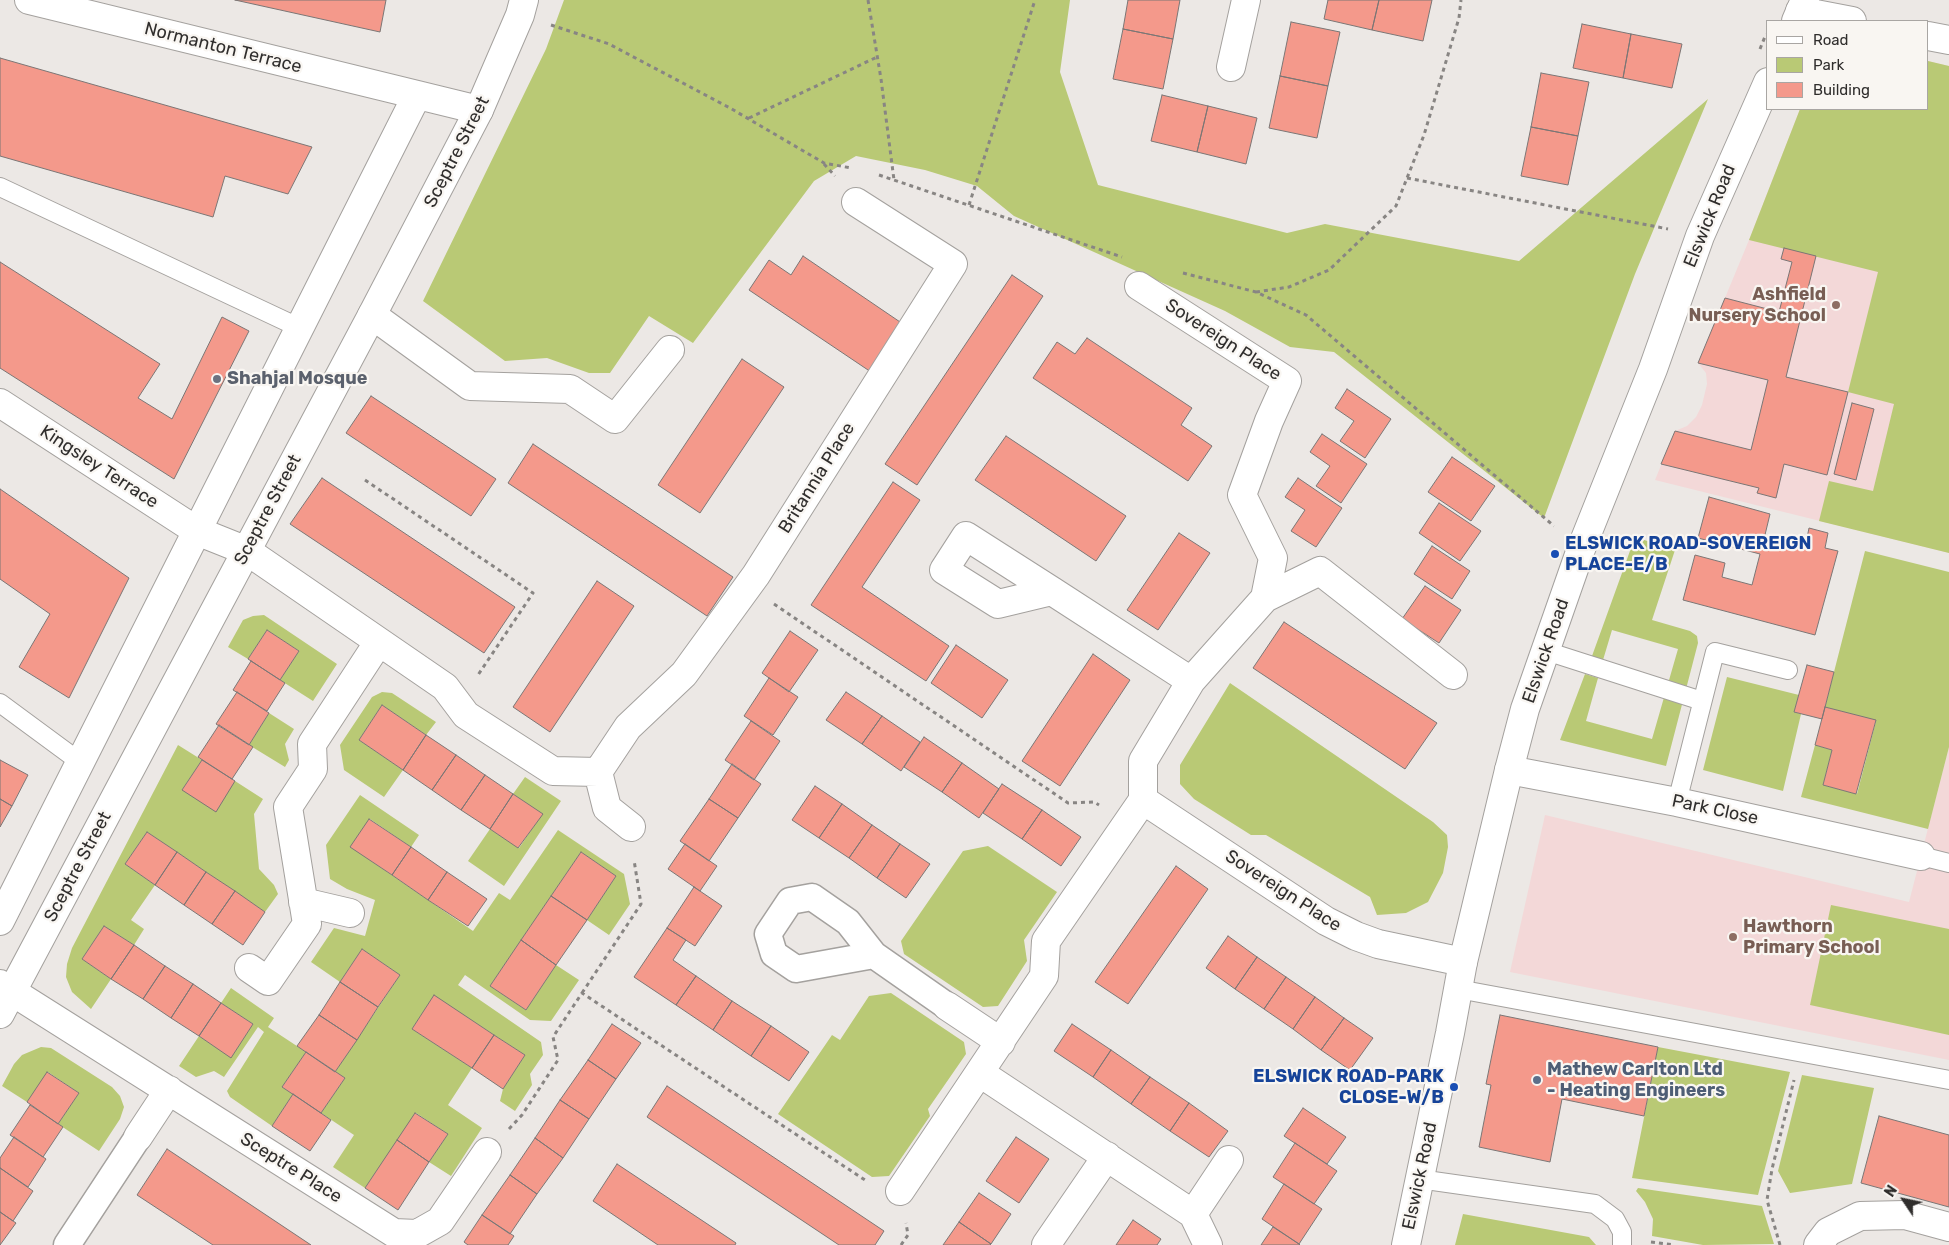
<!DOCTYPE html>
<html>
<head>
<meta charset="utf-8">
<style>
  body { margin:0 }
  #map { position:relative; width:1949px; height:1245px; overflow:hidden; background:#ece8e5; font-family:Rubik,sans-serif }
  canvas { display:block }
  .legend { position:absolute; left:1766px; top:20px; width:162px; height:90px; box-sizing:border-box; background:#f9f6f2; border:1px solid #a9a6a3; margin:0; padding:6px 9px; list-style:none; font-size:15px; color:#302e2d }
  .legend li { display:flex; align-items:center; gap:10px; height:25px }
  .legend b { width:25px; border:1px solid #a9a6a3 }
  .north { position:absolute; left:1879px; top:1175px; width:50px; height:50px; -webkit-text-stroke:4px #f9f6f2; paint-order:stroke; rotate:304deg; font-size:14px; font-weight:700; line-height:20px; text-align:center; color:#302e2d }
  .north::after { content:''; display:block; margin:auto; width:18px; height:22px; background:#302e2d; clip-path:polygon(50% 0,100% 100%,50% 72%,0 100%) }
</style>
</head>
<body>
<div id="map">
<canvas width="1949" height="1245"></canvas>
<ul class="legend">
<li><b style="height:6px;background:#fff"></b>Road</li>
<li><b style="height:14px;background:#b9c975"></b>Park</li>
<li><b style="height:14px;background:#f4998b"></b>Building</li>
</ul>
<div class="north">N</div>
</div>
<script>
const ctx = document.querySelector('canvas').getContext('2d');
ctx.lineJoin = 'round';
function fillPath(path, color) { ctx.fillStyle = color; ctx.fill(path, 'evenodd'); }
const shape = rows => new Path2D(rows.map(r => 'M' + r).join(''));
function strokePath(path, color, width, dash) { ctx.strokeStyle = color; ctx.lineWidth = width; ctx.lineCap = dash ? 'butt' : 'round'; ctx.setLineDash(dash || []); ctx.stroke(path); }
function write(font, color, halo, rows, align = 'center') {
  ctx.font = font + ' Rubik,sans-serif'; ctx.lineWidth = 4.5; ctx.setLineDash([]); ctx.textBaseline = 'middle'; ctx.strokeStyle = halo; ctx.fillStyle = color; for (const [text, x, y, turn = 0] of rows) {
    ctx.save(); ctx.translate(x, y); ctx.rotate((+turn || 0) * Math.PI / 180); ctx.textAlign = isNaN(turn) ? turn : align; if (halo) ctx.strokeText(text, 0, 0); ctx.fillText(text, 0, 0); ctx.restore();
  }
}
const education = shape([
  [1928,61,1949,66,1949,553,1655,480,1675,431,1687,426,1696,417,1702,405,1707,384,1706,373,1698,363,1749,240,1800,109,1928,109],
  [1949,747,1949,1060,1510,972,1545,815,1909,902]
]);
const green = shape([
  [564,0,1070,0,1060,72,1098,185,1287,233,1325,224,1519,261,1708,99,1635,274,1544,518,1334,352,1290,347,1225,311,1014,216,977,186,925,170,856,156,814,181,693,343,649,316,610,373,589,373,547,358,505,361,423,301,546,49],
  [1928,61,1949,66,1949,553,1819,521,1829,481,1873,491,1894,404,1848,392,1878,272,1749,240,1800,109,1928,109],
  [1635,537,1675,550,1652,620,1690,631,1697,636,1698,643,1666,766,1560,740,1585,674,1598,678,1586,721,1652,739,1678,649,1612,630,1603,660,1592,656],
  [1865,551,1949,572,1949,747,1928,829,1801,797,1815,745,1832,750,1823,785,1857,794,1876,721,1825,707],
  [264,615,337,664,313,701,280,680,299,651,267,630,248,659,228,647,243,620,253,616],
  [1727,677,1799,695,1794,712,1801,714,1783,791,1703,770],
  [1230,683,1433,822,1447,835,1448,847,1443,873,1428,902,1406,913,1377,915,1370,897,1266,835,1251,835,1194,799,1180,784,1180,765],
  [382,692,392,693,436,722,426,735,382,705,359,740,403,770,384,797,344,770,340,745,372,697],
  [269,713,294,729,285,744,289,760,285,767,249,745],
  [178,745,202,760,182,790,235,781,263,799,254,814,259,869,274,885,278,894,265,912,147,832,125,864,155,885,131,920,144,929,134,945,104,926,82,959,111,979,91,1009,72,992,66,977,67,964,72,948],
  [525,777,561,801,504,886,468,861,490,829,519,848,542,814,513,794],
  [360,795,419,835,411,847,370,819,351,847,473,931,499,893,510,900,558,830,624,874,630,904,609,935,587,920,616,876,581,852,490,986,526,1010,556,965,579,980,551,1021,530,1020,465,975,458,985,541,1042,543,1055,530,1074,532,1085,515,1111,500,1101,503,1089,525,1055,434,996,412,1029,472,1068,448,1105,482,1128,451,1176,429,1162,448,1134,416,1113,365,1188,333,1167,354,1135,321,1113,345,1078,335,1072,400,975,362,949,340,982,311,962,334,928,365,936,375,900,347,889,330,879,326,845],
  [988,846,1057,892,1024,940,1027,961,998,1006,983,1007,904,954,901,941,963,851],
  [1831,905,1949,929,1949,1035,1810,1005],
  [231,988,274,1018,268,1027,306,1052,282,1087,293,1094,272,1126,230,1097,227,1091,264,1032,258,1027,224,1077,214,1071,196,1077,179,1066,199,1036,231,1057,253,1024,221,1003],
  [891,993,964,1042,966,1054,928,1109,930,1116,889,1176,872,1177,778,1114,832,1035,840,1040,869,996],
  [41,1047,51,1048,112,1087,120,1096,124,1107,120,1119,99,1151,58,1124,79,1093,48,1072,27,1102,2,1086,14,1064,22,1055],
  [1658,1047,1790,1072,1758,1195,1632,1178],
  [1802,1075,1874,1088,1852,1184,1790,1193,1778,1171],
  [1638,1188,1762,1206,1774,1244,1703,1245,1652,1236,1653,1219,1645,1202,1636,1191],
  [1463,1214,1589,1237,1596,1245,1455,1245]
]);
const building = shape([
  [235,0,386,0,380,32,235,0],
  [1128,0,1180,0,1173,39,1123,29,1128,0],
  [1328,0,1379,0,1372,30,1324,19,1328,0],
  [1379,0,1432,0,1423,41,1372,30,1379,0],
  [1291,22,1340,32,1328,86,1280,76,1291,22],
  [1582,24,1631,34,1623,78,1573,68,1582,24],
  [1123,29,1173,39,1163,89,1113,79,1123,29],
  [1631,34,1682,44,1672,88,1623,78,1631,34],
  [0,58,312,147,288,194,225,176,213,217,0,156,0,58],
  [1541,73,1589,82,1578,136,1531,127,1541,73],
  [1280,76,1328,86,1317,138,1269,128,1280,76],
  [1162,95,1208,106,1197,152,1151,141,1162,95],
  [1208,106,1257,118,1246,164,1197,152,1208,106],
  [1531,127,1578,136,1568,185,1521,176,1531,127],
  [1784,248,1816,256,1786,377,1848,392,1827,475,1784,464,1776,498,1757,493,1759,488,1661,464,1675,431,1751,450,1768,380,1698,363,1725,298,1779,312,1792,262,1781,259,1784,248],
  [803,256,903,324,871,372,749,290,769,260,791,275,803,256],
  [0,262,160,364,138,398,172,419,222,317,249,331,174,479,0,368,0,262],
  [1012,275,1043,296,917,485,885,464,1012,275],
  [1087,338,1192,408,1181,425,1212,446,1188,481,1033,378,1057,342,1075,354,1087,338],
  [742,359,784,387,700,513,658,485,742,359],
  [1347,389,1391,419,1365,458,1340,441,1354,421,1335,408,1347,389],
  [371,396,496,479,471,516,346,433,371,396],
  [1852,403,1874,409,1856,480,1834,474,1852,403],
  [1322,434,1367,464,1341,503,1316,486,1330,466,1310,452,1322,434],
  [1006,436,1126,516,1096,561,975,480,1006,436],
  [533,444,733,577,707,616,508,483,533,444],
  [1452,457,1495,486,1471,521,1428,492,1452,457],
  [322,478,515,607,484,653,290,524,322,478],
  [1298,478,1342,508,1316,547,1291,531,1305,510,1285,497,1298,478],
  [893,482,920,500,862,587,949,646,926,681,811,605,893,482],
  [0,489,129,578,69,698,19,667,50,614,0,579,0,489],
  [1709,497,1770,514,1764,539,1788,545,1790,538,1806,543,1809,528,1828,533,1825,548,1838,551,1815,635,1683,600,1695,555,1725,563,1722,577,1752,585,1760,554,1698,538,1709,497],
  [1439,503,1481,531,1460,561,1419,533,1439,503],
  [1179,533,1210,553,1158,630,1127,610,1179,533],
  [1432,546,1470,571,1452,599,1414,574,1432,546],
  [597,581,634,606,550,732,513,707,597,581],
  [1425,586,1461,610,1439,643,1402,619,1425,586],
  [1284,622,1437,723,1405,769,1253,668,1284,622],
  [267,630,299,651,280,680,248,659,267,630],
  [790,631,818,650,789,692,762,673,790,631],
  [956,645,1008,680,982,718,931,683,956,645],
  [1093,654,1130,680,1060,786,1022,761,1093,654],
  [251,661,285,683,267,711,233,690,251,661],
  [1807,665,1834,672,1822,719,1794,712,1807,665],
  [769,678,798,697,773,735,744,716,769,678],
  [237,692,269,713,249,745,216,724,237,692],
  [846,692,882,716,862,744,826,720,846,692],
  [382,705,426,735,403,770,359,740,382,705],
  [1825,707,1876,720,1856,794,1823,785,1832,750,1815,745,1825,707],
  [882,716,920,742,901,771,862,744,882,716],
  [751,721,780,741,754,780,725,760,751,721],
  [219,725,253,747,232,779,198,757,219,725],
  [426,735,456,755,432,790,403,770,426,735],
  [924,737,962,763,942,792,904,767,924,737],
  [456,755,485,775,461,810,432,790,456,755],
  [0,760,28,775,12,806,0,799,0,760],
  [202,760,235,781,216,812,182,790,202,760],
  [962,763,999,789,979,818,942,792,962,763],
  [732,764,761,784,738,818,709,799,732,764],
  [485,775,513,794,490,829,461,810,485,775],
  [1002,784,1042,810,1022,839,983,813,1002,784],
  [815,786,842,804,819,838,792,820,815,786],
  [513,794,543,814,518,848,490,829,513,794],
  [0,799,12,806,0,827,0,799],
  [709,799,738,818,709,861,680,841,709,799],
  [842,804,872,825,849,858,819,838,842,804],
  [1042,810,1081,837,1061,866,1022,839,1042,810],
  [369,819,411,847,392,875,350,847,369,819],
  [872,825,900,844,877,878,849,858,872,825],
  [147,832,177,852,155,885,125,864,147,832],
  [685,844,717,866,700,891,668,869,685,844],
  [900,844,930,864,906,898,877,878,900,844],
  [411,847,447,872,428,900,392,875,411,847],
  [177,852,206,872,184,905,155,885,177,852],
  [581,852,616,876,587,920,551,896,581,852],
  [1176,866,1208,889,1128,1004,1095,982,1176,866],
  [206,872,235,891,212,924,184,905,206,872],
  [447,872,487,899,468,926,428,900,447,872],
  [694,887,722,906,695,946,667,928,694,887],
  [235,891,265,912,243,945,212,924,235,891],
  [551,896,587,920,556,965,521,940,551,896],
  [104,926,134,945,111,979,82,959,104,926],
  [667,928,686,940,673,960,696,976,676,1005,634,977,667,928],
  [1228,936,1257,957,1235,989,1206,968,1228,936],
  [521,940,556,965,526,1010,490,986,521,940],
  [134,945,165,966,143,999,111,979,134,945],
  [362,949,400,975,378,1007,340,982,362,949],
  [1257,957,1286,977,1264,1009,1235,989,1257,957],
  [165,966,193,984,171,1018,143,999,165,966],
  [696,976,732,1001,713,1030,676,1005,696,976],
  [1286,977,1315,997,1293,1029,1264,1009,1286,977],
  [340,982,378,1007,357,1040,319,1015,340,982],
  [193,984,221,1003,199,1036,171,1018,193,984],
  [434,995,494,1035,472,1068,412,1029,434,995],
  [1315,997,1344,1018,1321,1050,1293,1029,1315,997],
  [732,1001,771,1026,751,1056,713,1030,732,1001],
  [221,1003,253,1024,231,1058,199,1036,221,1003],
  [319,1015,357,1040,335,1072,297,1046,319,1015],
  [1500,1015,1658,1047,1644,1116,1562,1099,1550,1162,1479,1147,1491,1085,1486,1084,1500,1015],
  [1344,1018,1373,1038,1350,1070,1321,1050,1344,1018],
  [612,1024,641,1043,616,1079,588,1060,612,1024],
  [1072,1024,1111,1050,1093,1077,1054,1051,1072,1024],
  [771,1026,809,1052,789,1081,751,1056,771,1026],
  [494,1035,525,1055,503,1089,472,1068,494,1035],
  [1111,1050,1150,1077,1131,1104,1093,1077,1111,1050],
  [306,1052,345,1078,321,1113,282,1087,306,1052],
  [588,1060,616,1079,589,1119,560,1100,588,1060],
  [47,1072,79,1093,58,1124,27,1102,47,1072],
  [1150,1077,1189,1103,1170,1131,1131,1104,1150,1077],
  [667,1086,884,1231,875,1245,839,1245,647,1117,667,1086],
  [293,1094,331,1120,310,1151,272,1126,293,1094],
  [560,1100,589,1119,563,1158,535,1138,560,1100],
  [1189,1103,1228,1131,1209,1157,1170,1131,1189,1103],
  [30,1105,63,1127,43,1157,10,1135,30,1105],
  [1303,1108,1346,1137,1327,1164,1284,1136,1303,1108],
  [415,1113,448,1134,429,1162,397,1140,415,1113],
  [1879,1116,1949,1135,1949,1207,1861,1183,1879,1116],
  [14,1137,46,1159,28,1187,0,1168,0,1158,14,1137],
  [1016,1137,1049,1159,1019,1203,986,1181,1016,1137],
  [535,1138,563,1158,537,1194,510,1175,535,1138],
  [397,1140,429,1162,398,1210,365,1188,397,1140],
  [1295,1143,1337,1171,1314,1204,1273,1177,1295,1143],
  [167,1149,311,1245,213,1245,137,1195,167,1149],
  [617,1164,736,1243,735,1245,658,1245,593,1201,617,1164],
  [0,1168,33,1191,13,1221,0,1212,0,1168],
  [510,1175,537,1194,510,1234,482,1215,510,1175],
  [1284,1184,1322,1209,1299,1244,1262,1219,1284,1184],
  [979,1193,1011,1214,991,1244,959,1222,979,1193],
  [0,1212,16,1223,0,1245,0,1212],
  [482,1215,514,1236,508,1245,468,1245,464,1242,482,1215],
  [1133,1220,1161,1239,1157,1245,1116,1245,1133,1220],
  [959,1222,991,1244,990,1245,943,1245,959,1222],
  [1273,1227,1299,1244,1300,1245,1261,1245,1273,1227]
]);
const path = shape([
  [868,0,881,79,894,180],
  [551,25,609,44,730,108,824,163,851,168],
  [1760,49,1766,34],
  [749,118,877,57],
  [824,164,835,176],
  [879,175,1122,257],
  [1407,178,1668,229],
  [969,205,1035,0],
  [1183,273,1256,292,1306,315,1554,526],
  [1256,292,1289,287,1329,270,1396,206,1424,135,1459,18,1461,0],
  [365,480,533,593,478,675],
  [774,604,1068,803,1094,802,1099,805],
  [582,993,641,904,634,860],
  [509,1129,522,1115,558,1060,553,1037,582,993,868,1182],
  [1651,1242,1674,1245],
  [901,1245,908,1235,906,1223],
  [1780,1245,1767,1200,1772,1169,1794,1080]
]);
const service = shape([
  [0,187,300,328],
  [1546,651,1702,701],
  [0,703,80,762],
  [1677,802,1715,652,1788,670],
  [1921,856,1949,863],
  [1458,989,1949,1080],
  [1419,1179,1595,1204,1615,1219,1622,1232,1622,1245]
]);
const pedestrian = shape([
  [874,955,796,969,774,954,768,934,790,901,812,897,848,922,874,955,947,1006],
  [67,1245,138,1137]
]);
const minor = shape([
  [29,0,479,110],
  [1800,11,1852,21],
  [1928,36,1949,40],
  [1231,67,1246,0],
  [372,315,470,386,570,389,615,419,670,350],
  [0,403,197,531,247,551,445,687,466,715,553,771,598,772,628,727,684,674,756,575,953,264,856,202],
  [1052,591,998,604,944,570,966,536,1052,591,1191,681],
  [1265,598,1320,571,1453,675],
  [1509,770,1677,802,1921,856],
  [598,772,607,808,631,827],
  [1143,800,1326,921,1356,936,1378,944,1463,962],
  [303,902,350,913],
  [0,921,417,95],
  [249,968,268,981,307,924,288,807,313,769,312,744,378,643],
  [0,984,394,1233,417,1234,440,1221,487,1152],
  [947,1006,1001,1042],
  [980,1073,1193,1214,1208,1245],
  [138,1137,169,1090],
  [900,1191,1044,976,1046,941,1143,800,1143,761,1191,681,1265,598,1273,558,1242,495,1269,421,1287,381,1139,286],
  [1193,1214,1229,1160],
  [1046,1245,1107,1156],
  [1818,1245,1828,1232,1860,1216,1905,1215,1949,1227]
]);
const tertiary = shape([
  [0,1014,372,315,479,110,520,15,524,0]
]);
const secondary = shape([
  [1796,21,1805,0],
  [1406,1245,1450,1033,1463,962,1509,770,1525,709,1581,549,1653,369,1700,236,1768,82]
]);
const markers = [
  [1836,305,5,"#8d6e63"],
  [217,379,5,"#6b7280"],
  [1555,554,5,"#1a4fb4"],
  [1733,937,5,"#8d6e63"],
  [1537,1080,5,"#5c6f8a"],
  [1454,1087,5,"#1a4fb4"]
];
const streetNames = [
  ["Normanton Terrace",223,48,14],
  ["Sceptre Street",457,152,-63],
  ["Elswick Road",1710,216,-68],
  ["Sovereign Place",1223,340,33],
  ["Kingsley Terrace",99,467,33],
  ["Britannia Place",817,478,-58],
  ["Sceptre Street",268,510,-62],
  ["Elswick Road",1546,651,-71],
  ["Park Close",1715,810,12],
  ["Sceptre Street",78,867,-62],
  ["Sovereign Place",1283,891,33],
  ["Sceptre Place",291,1168,32],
  ["Elswick Road",1420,1176,-78]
];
const educationNames = [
  ["Ashfield",1826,295],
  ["Nursery School",1826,316],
  ["Hawthorn",1743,927,"left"],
  ["Primary School",1743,948,"left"]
];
const worshipNames = [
  ["Shahjal Mosque",227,379]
];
const transitNames = [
  ["ELSWICK ROAD-SOVEREIGN",1565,544],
  ["PLACE-E/B",1565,565],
  ["ELSWICK ROAD-PARK",1444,1077,"right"],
  ["CLOSE-W/B",1444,1098,"right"]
];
const serviceNames = [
  ["Mathew Carlton Ltd",1547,1070],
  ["- Heating Engineers",1547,1091]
];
fillPath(education, '#f3d8d8');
fillPath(green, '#b9c975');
fillPath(building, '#f4998b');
strokePath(building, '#7b7675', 1);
strokePath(service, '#a4a19e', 20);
strokePath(pedestrian, '#a4a19e', 29);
strokePath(minor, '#a4a19e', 30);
strokePath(tertiary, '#a4a19e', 30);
strokePath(secondary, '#a4a19e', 30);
strokePath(path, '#888583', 3, [4, 4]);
strokePath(service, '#fff', 18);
strokePath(pedestrian, '#fff', 26);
strokePath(minor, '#fff', 28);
strokePath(tertiary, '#fff', 28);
strokePath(secondary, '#fff', 28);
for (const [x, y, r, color] of markers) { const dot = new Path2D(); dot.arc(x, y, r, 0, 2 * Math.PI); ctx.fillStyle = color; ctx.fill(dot); strokePath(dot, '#f9f6f2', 2); }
write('18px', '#302e2d', '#f9f6f2', streetNames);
write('bold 18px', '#785e54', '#f9f6f2', educationNames, 'right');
write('bold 18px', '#5b616d', '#f9f6f2', worshipNames, 'left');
write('bold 18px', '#164399', '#f9f6f2', transitNames, 'left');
write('bold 18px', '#4e5e75', '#f9f6f2', serviceNames, 'left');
</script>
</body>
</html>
